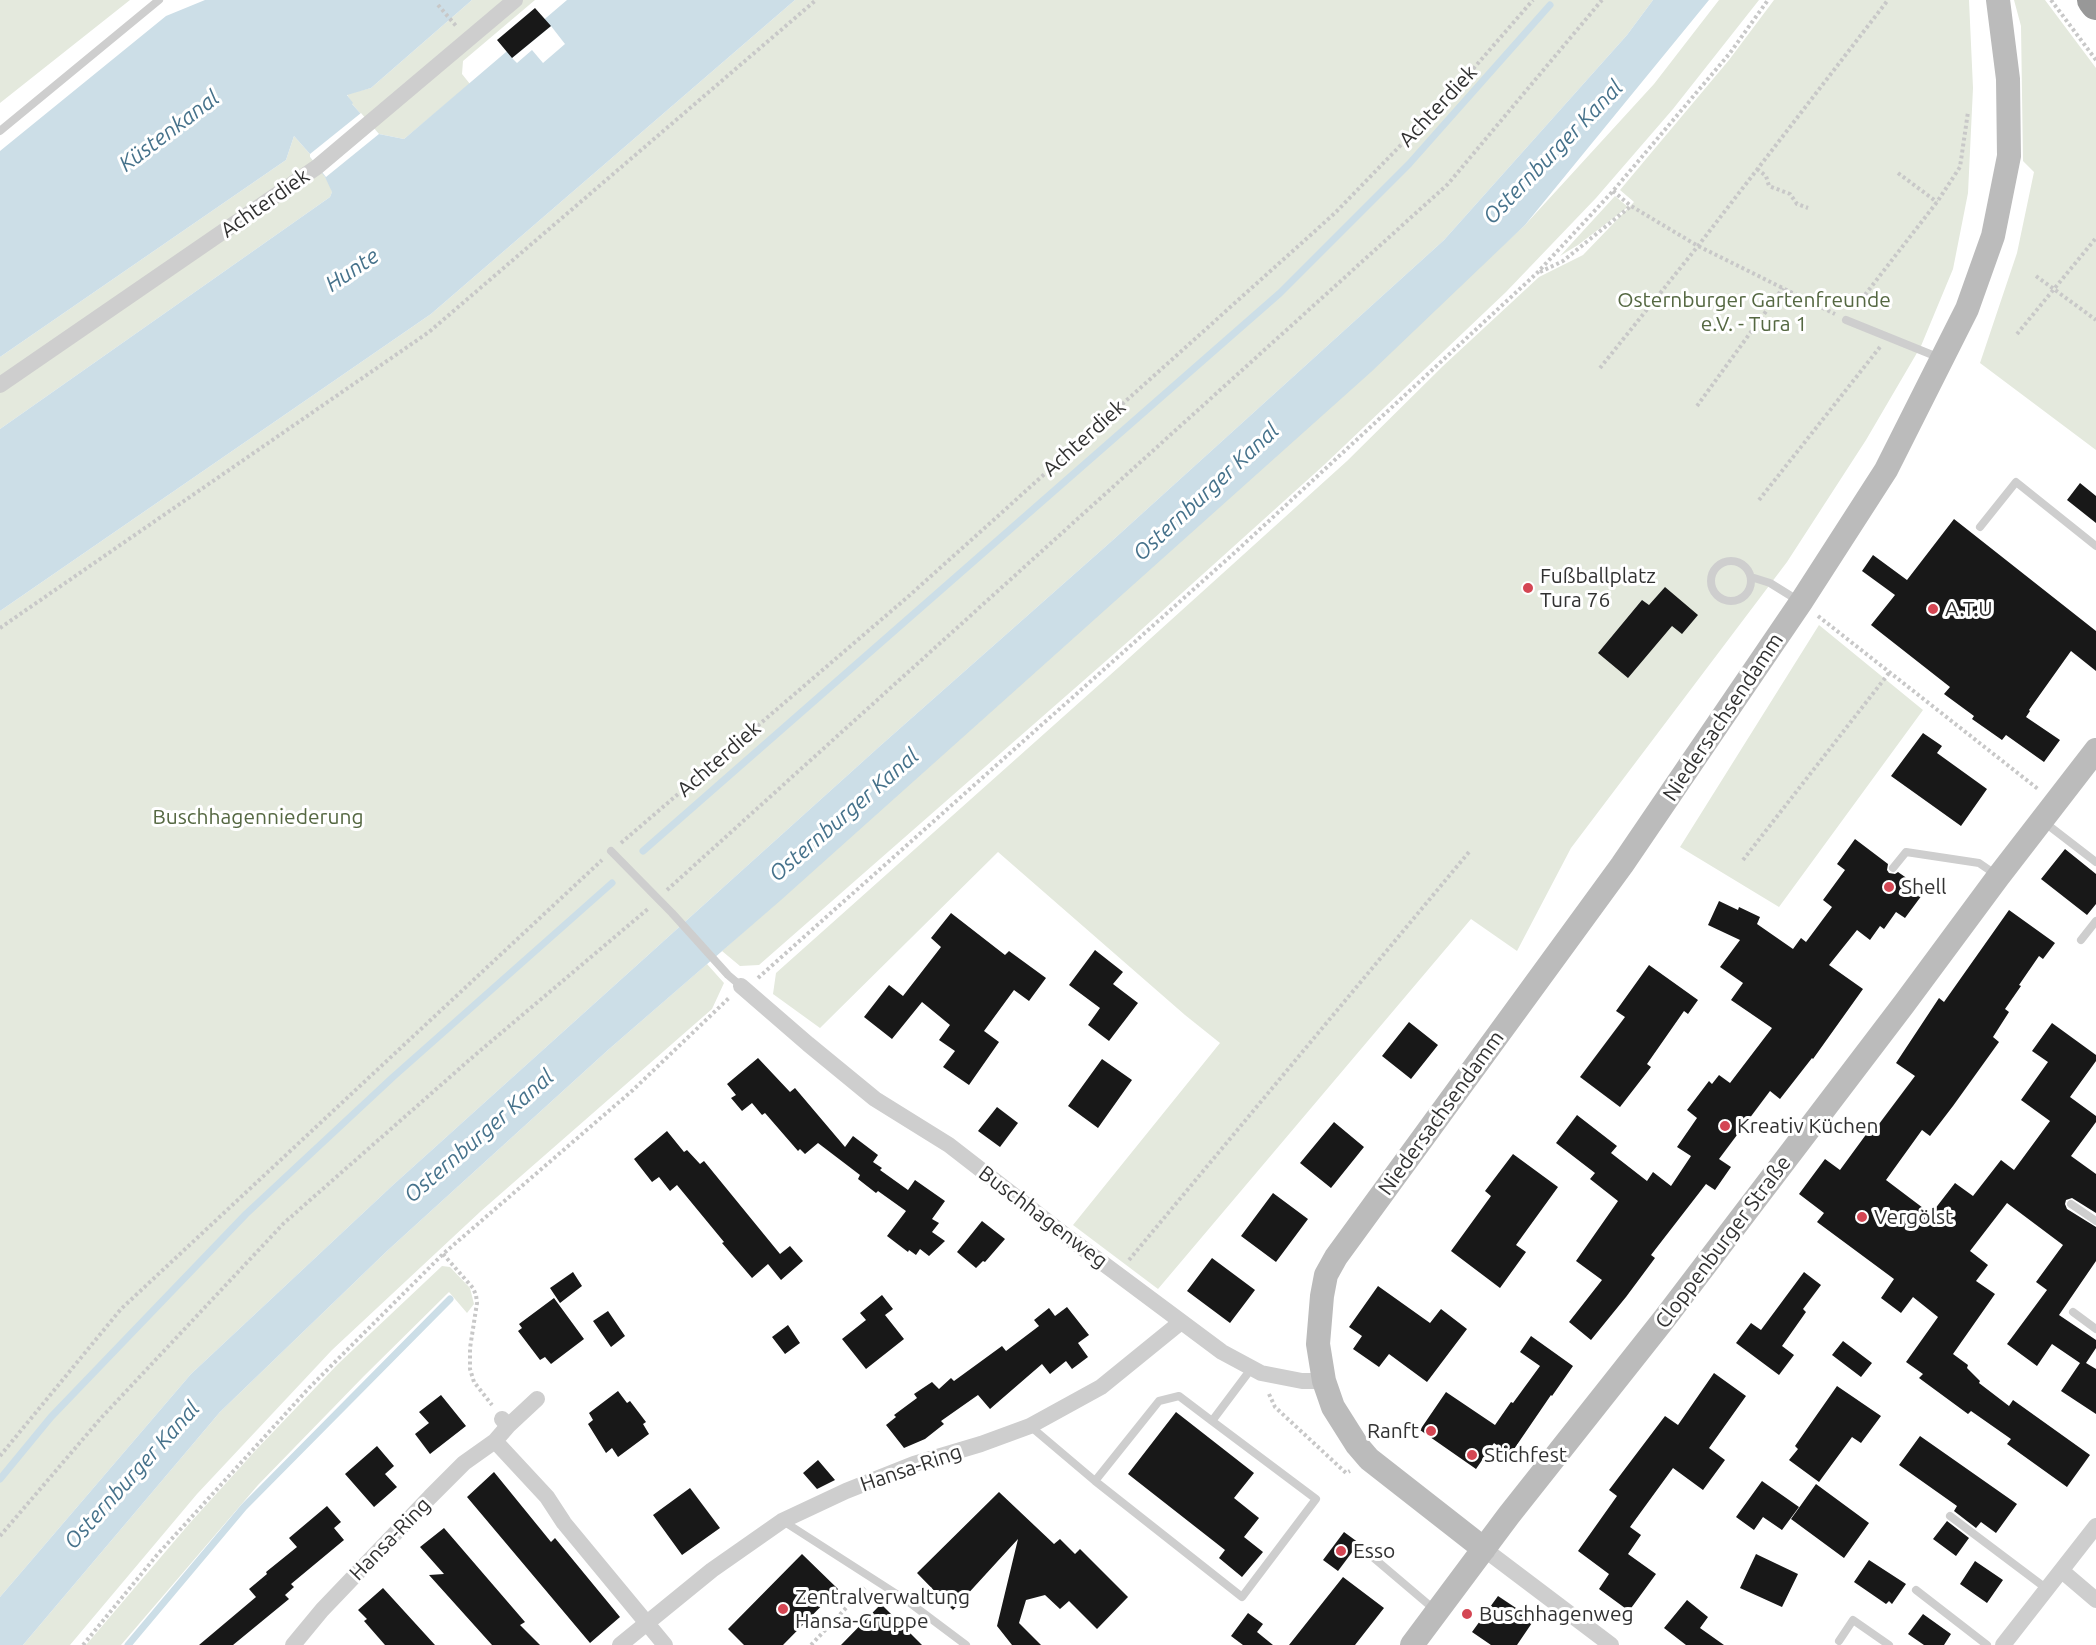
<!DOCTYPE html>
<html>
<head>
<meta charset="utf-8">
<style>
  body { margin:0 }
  canvas { display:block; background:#fff }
</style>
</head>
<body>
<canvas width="2096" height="1645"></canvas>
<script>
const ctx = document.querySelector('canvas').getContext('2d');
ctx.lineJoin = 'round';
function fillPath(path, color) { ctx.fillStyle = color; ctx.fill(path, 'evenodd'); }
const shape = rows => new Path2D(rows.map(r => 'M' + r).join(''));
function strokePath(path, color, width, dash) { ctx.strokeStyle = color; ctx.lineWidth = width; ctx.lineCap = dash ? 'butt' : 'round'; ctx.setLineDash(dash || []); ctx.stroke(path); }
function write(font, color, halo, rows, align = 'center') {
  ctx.font = font + ' Ubuntu,sans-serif'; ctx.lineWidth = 6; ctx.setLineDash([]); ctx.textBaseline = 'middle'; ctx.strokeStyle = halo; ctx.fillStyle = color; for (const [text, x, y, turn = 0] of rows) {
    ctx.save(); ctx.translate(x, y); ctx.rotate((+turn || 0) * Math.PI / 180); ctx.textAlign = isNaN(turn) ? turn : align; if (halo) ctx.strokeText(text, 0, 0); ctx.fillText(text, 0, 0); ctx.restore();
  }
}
const green = shape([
  [0,0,130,0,0,103],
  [472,0,535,0,463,61,462,74,470,84,404,139,379,134,352,104,347,94,371,88],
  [795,0,1653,0,1627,35,1444,240,1114,539,880,746,393,1185,191,1374,0,1597,0,611,431,314],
  [1719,0,1759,0,1673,109,1596,198,1506,292,1324,465,1131,639,759,965,740,966,722,951,1071,639,1525,225,1654,84],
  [1774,0,1969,0,1973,88,1968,193,1953,269,1921,346,1866,440,1787,562,1571,848,1517,951,1471,919,1158,1289,1073,1225,1220,1043,1185,1015,998,852,820,1028,773,994,776,973,1119,667,1347,461,1443,366,1539,277,1583,255,1634,202,1620,190,1729,60],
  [2014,0,2045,0,2096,68,2096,450,1980,363,2017,253,2034,172,2023,161,2021,26],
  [294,136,310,154,331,186,332,192,330,197,0,429,0,357,286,160],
  [1615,196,1628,207,1578,245,1560,256],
  [1819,625,1923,710,1779,907,1680,847],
  [707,964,724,983,712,1009,481,1211,332,1350,197,1494,70,1645,23,1645,220,1412,387,1251,608,1050],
  [442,1266,450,1267,470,1288,474,1304,467,1313,449,1292,364,1376,258,1485,121,1645,86,1645,189,1524,255,1451,338,1364]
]);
const water = shape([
  [205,0,472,0,371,88,347,95,353,103,352,104,379,134,404,139,567,0,795,0,431,314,0,611,0,429,330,197,332,192,325,177,310,157,310,154,294,136,286,160,0,357,0,151,166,16],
  [1653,0,1709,0,1525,225,1371,372,781,900,608,1050,387,1251,220,1412,23,1645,0,1645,0,1597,191,1374,393,1185,880,746,1114,539,1444,240,1627,35]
]);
const pier = shape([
  [551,26,565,44,543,63,532,50,517,63,512,58],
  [361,113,379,134,326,177,310,157,310,154]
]);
const stream = shape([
  [643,851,1280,293,1409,164,1550,5],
  [0,1479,51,1417,246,1214,393,1077,612,883],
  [128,1645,244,1507,450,1299]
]);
const building = shape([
  [535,8,551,26,512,58,497,40],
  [2080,483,2096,496,2096,523,2067,500],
  [1954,519,2096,631,2096,671,2071,651,2029,710,2030,711,2026,717,2060,740,2044,762,2006,735,2002,740,1972,719,1974,716,1944,694,1950,687,1871,625,1895,595,1862,571,1873,555,1907,580],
  [1665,587,1698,615,1682,634,1672,626,1628,678,1598,653,1642,600,1649,605],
  [1923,733,1942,746,1937,753,1987,789,1961,826,1891,776],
  [1855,839,1888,864,1887,870,1889,873,1895,874,1898,872,1925,891,1905,918,1896,912,1884,929,1880,926,1870,940,1857,930,1829,965,1863,989,1813,1059,1812,1058,1780,1099,1770,1091,1719,1159,1731,1167,1715,1190,1706,1184,1651,1255,1655,1258,1626,1297,1591,1340,1569,1322,1602,1280,1576,1261,1618,1201,1590,1179,1595,1173,1556,1143,1577,1115,1617,1146,1611,1153,1647,1181,1653,1172,1671,1186,1691,1156,1677,1147,1697,1118,1687,1110,1709,1081,1712,1084,1719,1075,1730,1083,1772,1028,1731,1000,1743,983,1720,967,1740,940,1708,925,1719,901,1738,910,1739,907,1760,917,1757,924,1793,949,1801,938,1806,942,1832,907,1823,900,1845,870,1837,864],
  [2065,849,2096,874,2096,904,2087,915,2041,879],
  [2009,910,2055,943,2043,959,2039,956,2019,985,2021,986,2005,1009,2009,1012,1993,1037,1999,1042,1953,1106,1930,1136,1922,1130,1886,1180,1931,1214,1955,1183,1973,1196,2001,1160,2014,1170,2050,1121,2021,1100,2048,1062,2032,1051,2052,1023,2096,1055,2096,1061,2070,1097,2096,1116,2096,1122,2071,1156,2096,1174,2096,1213,2072,1198,2066,1200,2065,1204,2067,1209,2096,1227,2096,1261,2059,1315,2096,1340,2096,1348,2086,1363,2096,1369,2096,1414,2061,1391,2080,1363,2052,1344,2037,1366,2007,1344,2047,1290,2036,1282,2063,1245,2007,1203,1970,1251,1988,1265,1976,1281,1995,1294,1953,1354,1968,1365,1967,1368,1980,1381,1979,1383,2009,1406,2013,1400,2090,1455,2067,1487,2007,1444,2011,1439,1971,1411,1968,1414,1919,1378,1923,1374,1906,1362,1938,1317,1913,1297,1901,1313,1881,1298,1894,1279,1817,1222,1824,1213,1799,1194,1825,1159,1840,1170,1873,1125,1876,1128,1915,1076,1896,1063,1939,998,1944,1002],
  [951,913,1005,955,1009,951,1046,978,1029,1001,1014,990,984,1031,999,1042,969,1085,943,1067,955,1051,939,1040,950,1025,922,1002,892,1039,864,1017,889,985,903,996,941,947,931,938],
  [1095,950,1123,972,1113,984,1138,1003,1109,1041,1088,1025,1100,1008,1069,985],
  [1649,965,1698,1000,1688,1014,1684,1011,1647,1064,1651,1067,1620,1107,1580,1077,1625,1017,1616,1011],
  [1409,1022,1438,1045,1411,1079,1382,1056],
  [758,1058,790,1092,795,1088,845,1147,853,1136,878,1155,873,1162,882,1168,880,1170,908,1190,915,1180,945,1201,932,1219,939,1223,932,1232,945,1241,929,1256,920,1249,916,1255,909,1250,908,1252,887,1236,906,1211,878,1191,876,1193,858,1179,860,1175,818,1143,805,1154,800,1149,798,1151,765,1113,762,1115,752,1103,742,1111,731,1098,736,1095,727,1084],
  [1102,1059,1132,1080,1098,1128,1068,1106],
  [997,1107,1018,1123,1000,1147,978,1131],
  [1334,1122,1364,1147,1331,1188,1300,1163],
  [667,1131,684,1152,687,1150,700,1164,704,1161,780,1254,790,1246,803,1261,781,1280,768,1264,752,1278,722,1243,724,1242,677,1185,670,1191,659,1177,652,1182,634,1159],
  [1513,1154,1558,1187,1516,1245,1526,1252,1500,1288,1451,1251,1491,1196,1485,1191],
  [1273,1193,1308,1219,1276,1262,1241,1236],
  [982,1221,1005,1239,985,1262,983,1261,976,1268,957,1252],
  [1212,1258,1255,1290,1230,1323,1187,1291],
  [573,1272,582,1286,560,1303,550,1288],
  [1804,1272,1821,1285,1803,1309,1806,1312,1782,1346,1794,1355,1779,1375,1736,1343,1751,1323,1761,1330],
  [1378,1286,1430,1323,1441,1309,1467,1329,1427,1382,1389,1354,1379,1367,1353,1349,1362,1336,1349,1327],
  [882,1295,893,1309,885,1315,904,1339,866,1369,842,1339,866,1320,860,1313],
  [554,1298,584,1339,551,1364,545,1357,540,1360,518,1331,522,1328,519,1324],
  [1067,1307,1089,1335,1078,1343,1088,1357,1072,1369,1066,1361,1050,1374,1042,1364,990,1409,978,1395,941,1421,944,1424,925,1439,904,1448,886,1425,896,1417,894,1415,917,1398,914,1394,932,1382,939,1389,951,1378,954,1381,1002,1346,1006,1351,1039,1326,1034,1320,1049,1308,1055,1316],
  [608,1311,625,1336,611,1347,593,1321],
  [788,1325,800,1343,785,1354,772,1337],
  [1531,1336,1573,1366,1552,1396,1551,1395,1510,1455,1494,1443,1476,1469,1420,1430,1446,1392,1495,1425,1511,1402,1513,1403,1540,1366,1520,1352],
  [1843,1341,1872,1363,1861,1377,1832,1355],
  [1714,1373,1746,1396,1709,1448,1725,1460,1703,1490,1673,1468,1630,1527,1641,1535,1628,1554,1656,1574,1629,1611,1599,1589,1609,1574,1578,1551,1617,1496,1609,1490,1665,1416,1678,1425],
  [1837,1386,1881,1416,1861,1443,1852,1437,1819,1482,1789,1460,1798,1449,1795,1446],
  [618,1391,627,1403,630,1401,646,1422,643,1424,649,1434,618,1457,612,1448,606,1453,588,1424,593,1420,589,1413],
  [441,1395,466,1426,430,1454,415,1434,429,1423,419,1412],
  [1176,1412,1254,1473,1234,1498,1259,1518,1244,1537,1263,1552,1242,1577,1219,1558,1225,1550,1128,1474],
  [1920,1436,2017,1504,1996,1533,1981,1522,1976,1528,1954,1511,1957,1506,1899,1465],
  [377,1446,394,1466,385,1474,397,1487,374,1507,345,1474],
  [818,1460,835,1480,817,1489,803,1473],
  [494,1472,551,1542,555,1538,620,1617,590,1643,467,1497],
  [1762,1481,1799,1507,1782,1530,1763,1517,1754,1530,1736,1517],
  [1816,1484,1869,1523,1844,1558,1791,1519],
  [690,1488,720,1528,682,1555,653,1515],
  [999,1492,1054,1544,1060,1539,1075,1554,1080,1549,1128,1597,1097,1629,1069,1601,1060,1609,1045,1595,1026,1600,1019,1623,1041,1645,1012,1645,997,1626,1018,1539,953,1610,917,1573],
  [327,1506,341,1522,334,1528,344,1540,291,1584,294,1587,285,1595,289,1599,233,1645,199,1645,256,1597,249,1589,267,1574,266,1572,297,1547,289,1538],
  [1947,1521,1969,1538,1956,1556,1933,1539],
  [444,1528,525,1622,520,1625,540,1645,492,1645,429,1575,444,1574,420,1547],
  [1344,1532,1359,1543,1338,1571,1323,1560],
  [802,1554,838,1589,783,1645,744,1645,728,1629],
  [1756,1554,1798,1574,1782,1607,1740,1588],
  [1869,1560,1906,1584,1892,1604,1889,1601,1886,1604,1854,1582],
  [1975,1561,2003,1580,1987,1603,1960,1584],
  [1343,1577,1384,1608,1355,1645,1289,1645],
  [383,1588,435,1645,385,1645,364,1621,367,1619,358,1610],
  [1498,1596,1534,1620,1517,1645,1491,1645,1472,1632],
  [1687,1600,1708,1617,1700,1628,1724,1645,1686,1645,1664,1628],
  [881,1604,922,1645,841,1645],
  [1248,1613,1263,1624,1257,1632,1273,1645,1243,1645,1231,1636],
  [1923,1614,1951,1634,1944,1645,1924,1645,1908,1634]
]);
const path = shape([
  [2051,0,2096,60],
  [438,5,457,27],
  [1757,169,1766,176,1769,186,1790,194,1797,204,1808,208],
  [1898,173,1937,202],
  [1613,191,1631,206,1698,246,1835,314],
  [1540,272,1563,261,1631,206],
  [2036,276,2096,320],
  [1854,309,1937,202,1960,167,1968,112],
  [2017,334,2096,238],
  [1600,368,1698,246,1888,0],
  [1697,406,1783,288],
  [1759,500,1880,347],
  [1818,616,2038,789],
  [0,628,429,332,816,0],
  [621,843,910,595,1335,213,1460,84,1533,0],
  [1743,860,1889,673],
  [667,890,1448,184,1602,0],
  [758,978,1231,556,1537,273,1613,191,1730,53,1768,0],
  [443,1254,473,1288,476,1295,477,1303,470,1348,470,1369,474,1382,492,1405],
  [1129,1260,1469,852],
  [1269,1394,1275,1407,1346,1473,1350,1471],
  [0,1456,121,1309,602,860],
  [0,1536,101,1418,284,1223,475,1055,649,908],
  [83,1645,157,1555,309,1388,443,1254,633,1090,730,997],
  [811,1645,865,1588]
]);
const lane = shape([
  [0,131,159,0],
  [1846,320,1940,358],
  [1980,527,2016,482,2096,546],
  '1711 581a20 20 0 1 1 40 0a20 20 0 1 1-40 0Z',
  [1751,577,1770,583,1799,601],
  [2044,822,2096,862],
  [611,851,672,913,728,975,741,986],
  [1893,868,1906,852,1979,863,1998,876],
  [2081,940,2096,921],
  [2071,1204,2096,1221],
  [2073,1312,2096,1329],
  [1030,1426,1095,1481,1159,1401,1179,1396,1212,1421,1251,1369],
  [1095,1481,1242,1597,1316,1499,1212,1421],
  [1950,1516,2047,1589],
  [783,1521,906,1600,966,1645],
  [1369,1554,1435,1610],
  [1916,1590,1987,1645],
  [1839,1641,1853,1620,1889,1645]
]);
const street = shape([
  [0,385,317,167,515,0],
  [741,986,808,1044,875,1099,949,1145,1065,1235,1222,1352,1261,1373,1302,1381,1324,1381],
  [502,1419,508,1426,495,1441,547,1497,564,1523,665,1645],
  [508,1426,537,1399],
  [1484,1549,1611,1645],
  [2062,1571,2096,1600],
  [293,1645,322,1610,430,1497,464,1463,495,1441],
  [620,1645,712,1570,782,1521,846,1491,914,1464,981,1444,1030,1426,1101,1387,1181,1322],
  [2003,1645,2096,1526]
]);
const secondary = shape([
  [1484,1549,1369,1459,1357,1445,1333,1407,1324,1381,1318,1344,1322,1296,1326,1275,1336,1257,1622,865,1801,602,1886,470,1967,309,1993,236,2009,156,2008,79,1998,0],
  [1412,1645,1509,1515,1665,1318,1904,1004,1998,877,2096,750]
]);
const highway = shape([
  [2093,0,2096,4]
]);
const markers = [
  [1528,588,6,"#d44653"],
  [1933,609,6,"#d44653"],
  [1889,887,6,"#d44653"],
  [1725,1126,6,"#d44653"],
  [1862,1217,6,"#d44653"],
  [1431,1431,6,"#d44653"],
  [1472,1455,6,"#d44653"],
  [1341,1551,6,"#d44653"],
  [783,1609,6,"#d44653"],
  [1467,1614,6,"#d44653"]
];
const streetNames = [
  ["Achterdiek",1438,106,-47],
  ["Achterdiek",265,203,-35],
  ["Achterdiek",1084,438,-42],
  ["Niedersachsendamm",1723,717,-56],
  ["Achterdiek",719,759,-41],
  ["Niedersachsendamm",1441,1113,-54],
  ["Buschhagenweg",1043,1217,37],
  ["Cloppenburger Straße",1723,1242,-53],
  ["Hansa-Ring",911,1468,-19],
  ["Hansa-Ring",390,1539,-46]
];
const parkNames = [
  ["Osternburger Gartenfreunde",1754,300],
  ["e.V. - Tura 1",1754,324],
  ["Buschhagenniederung",258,817]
];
const poiNames = [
  ["Fußballplatz",1540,576],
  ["Tura 76",1540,600],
  ["A.T.U",1945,609],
  ["Shell",1901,887],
  ["Kreativ Küchen",1737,1126],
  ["Vergölst",1874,1217],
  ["Ranft",1419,1431,"right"],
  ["Stichfest",1484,1455],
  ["Esso",1353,1551],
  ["Zentralverwaltung",795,1597],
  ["Hansa-Gruppe",795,1621],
  ["Buschhagenweg",1479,1614]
];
const waterNames = [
  ["Küstenkanal",169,131,-37],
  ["Osternburger Kanal",1553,152,-46],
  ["Hunte",352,270,-34],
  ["Osternburger Kanal",1206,492,-43],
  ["Osternburger Kanal",844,815,-41],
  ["Osternburger Kanal",479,1136,-41],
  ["Osternburger Kanal",132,1475,-48]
];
fillPath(green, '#e4e9dd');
fillPath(water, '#ccdee7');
fillPath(pier, '#fff');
strokePath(stream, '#ccdee7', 7);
fillPath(building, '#181818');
strokePath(path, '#c8c8c8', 4, [3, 3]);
strokePath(lane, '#cecece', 8);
strokePath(street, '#cecece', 16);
strokePath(secondary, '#bbb', 24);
strokePath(highway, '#989898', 32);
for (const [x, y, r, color] of markers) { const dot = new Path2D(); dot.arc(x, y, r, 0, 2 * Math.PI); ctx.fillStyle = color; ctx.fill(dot); strokePath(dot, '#fff', 2); }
write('21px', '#313131', '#fff', streetNames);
write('21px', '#556842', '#fff', parkNames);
write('21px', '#313131', '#fff', poiNames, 'left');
write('italic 22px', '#46728b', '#fff', waterNames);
</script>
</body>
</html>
